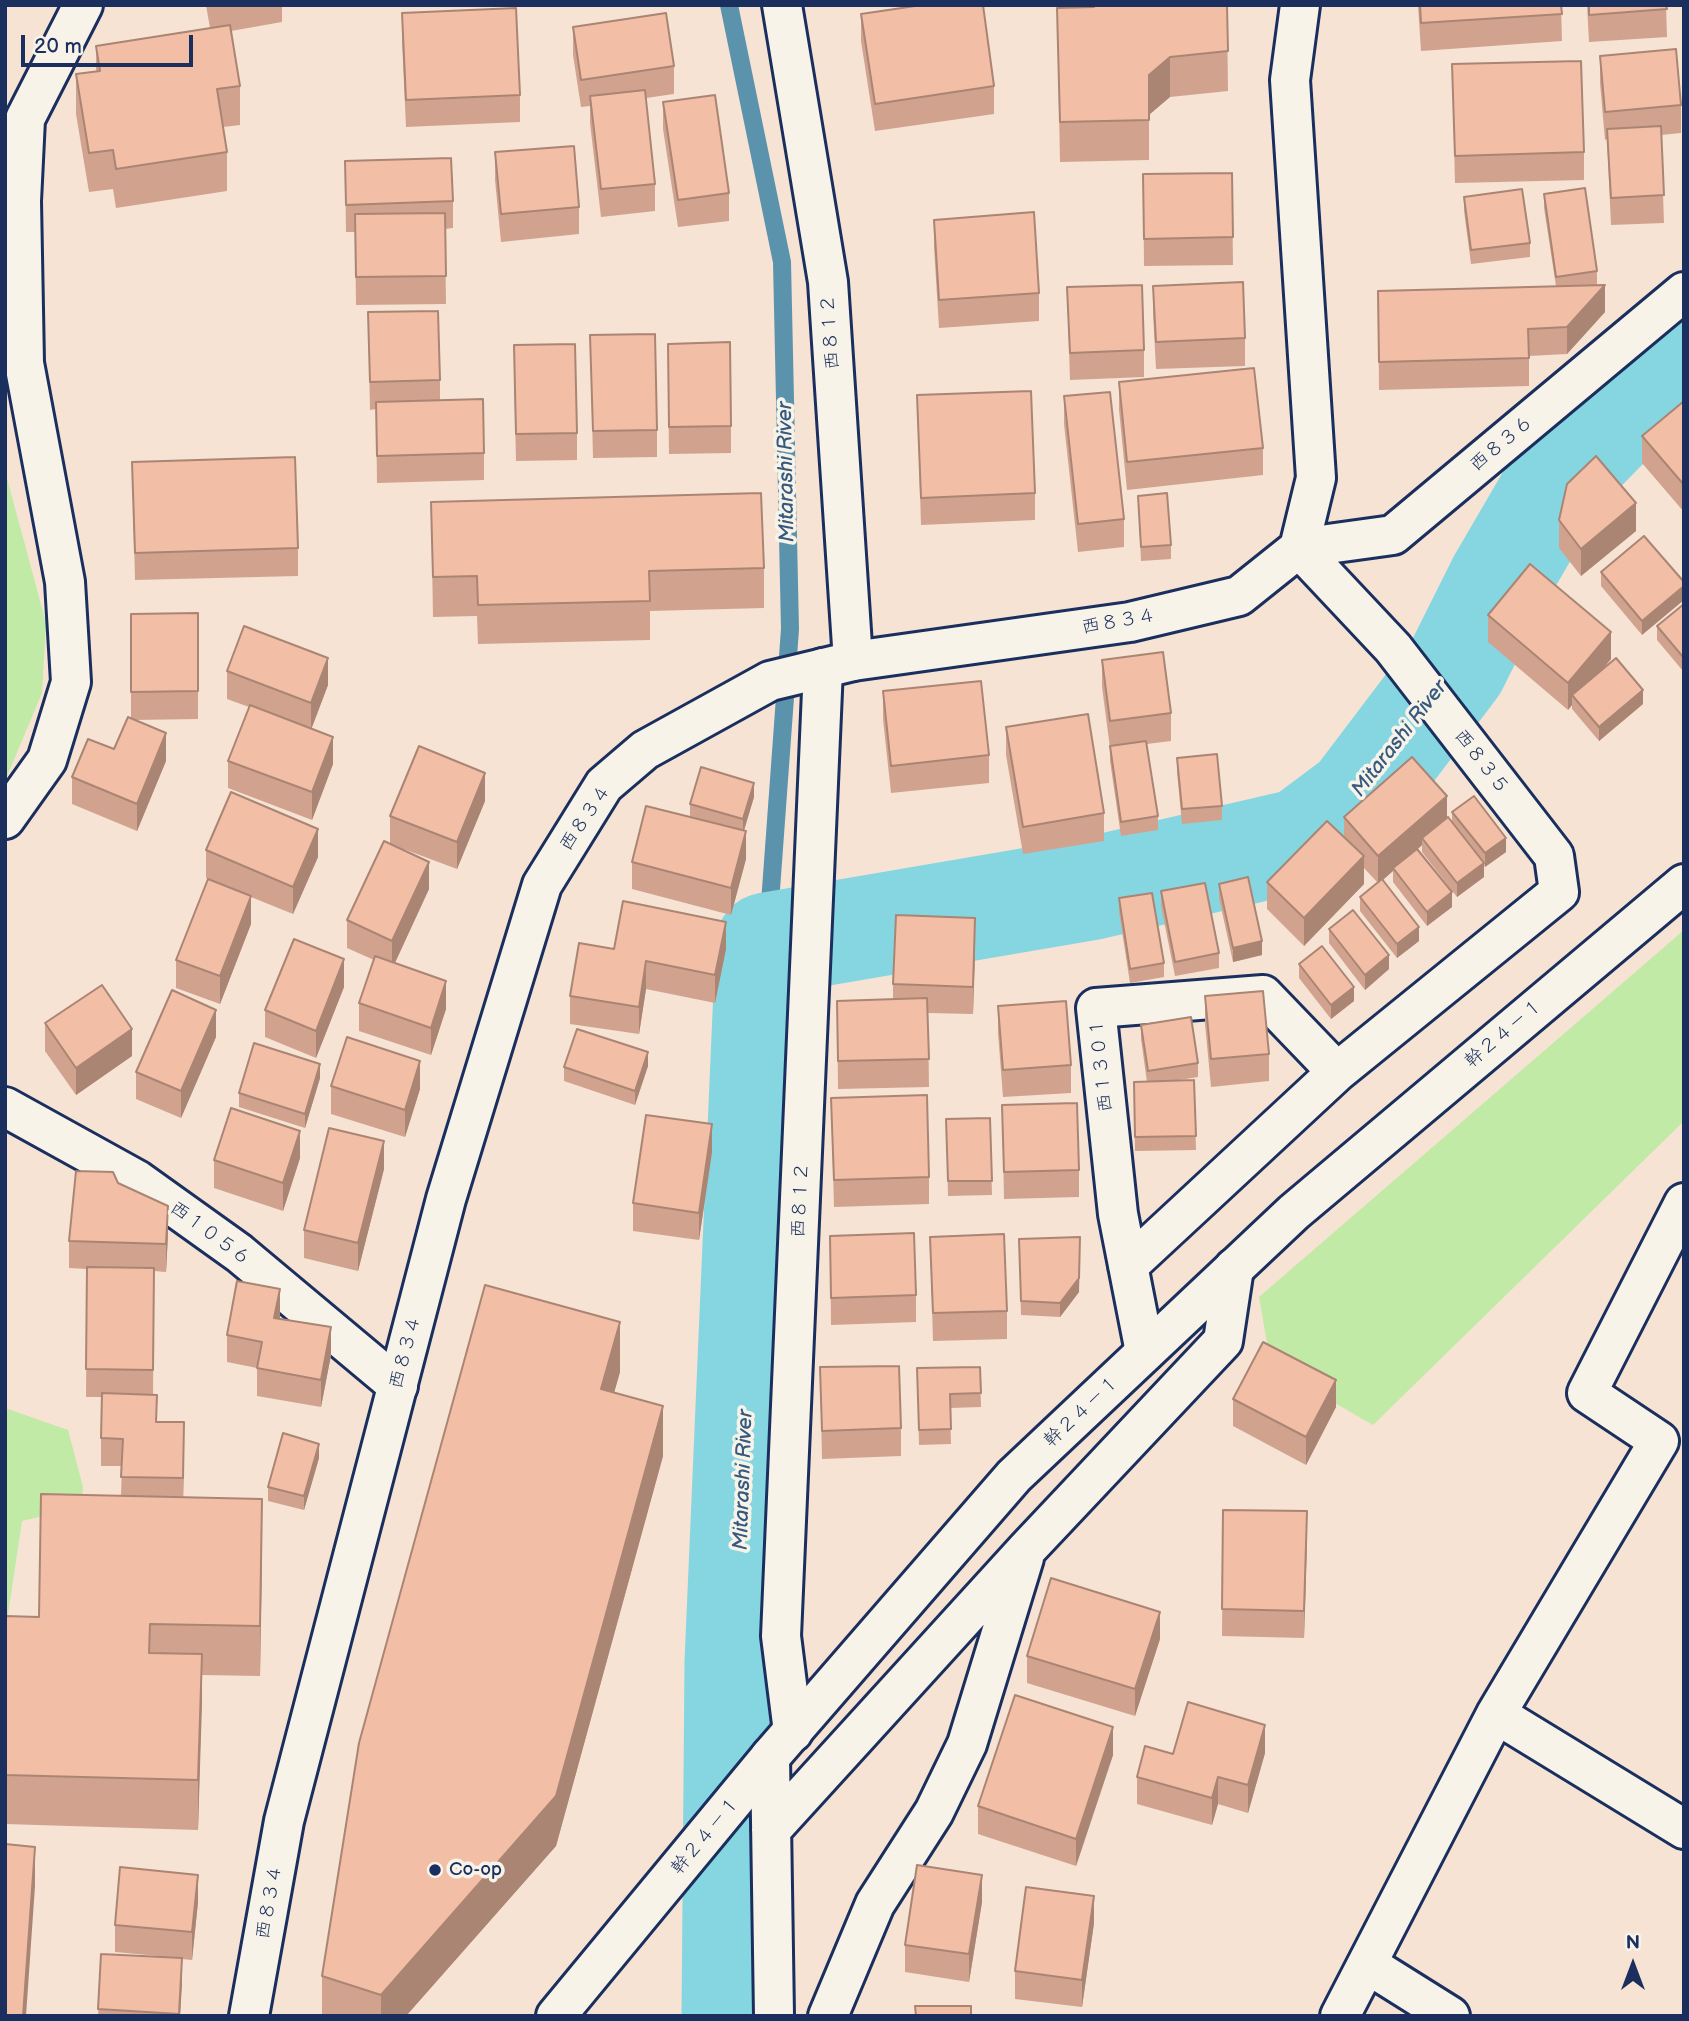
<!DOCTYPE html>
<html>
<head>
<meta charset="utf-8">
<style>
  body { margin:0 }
  #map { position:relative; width:1689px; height:2021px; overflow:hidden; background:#f6e3d4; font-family:"Balsamiq Sans",sans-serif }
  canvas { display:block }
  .frame { position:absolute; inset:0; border:7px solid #1b2f5e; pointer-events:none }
  .north { position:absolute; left:1598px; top:1930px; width:70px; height:70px; -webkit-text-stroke:5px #f7f3e8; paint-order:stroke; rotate:0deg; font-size:19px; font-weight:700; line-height:28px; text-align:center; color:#1b2f5e }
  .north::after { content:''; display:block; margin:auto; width:24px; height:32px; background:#1b2f5e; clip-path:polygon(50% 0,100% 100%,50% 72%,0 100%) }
  .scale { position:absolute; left:21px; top:35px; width:172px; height:32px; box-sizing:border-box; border:4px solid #1b2f5e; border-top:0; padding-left:9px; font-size:21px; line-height:24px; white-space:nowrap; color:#1b2f5e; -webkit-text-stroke:5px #f7f3e8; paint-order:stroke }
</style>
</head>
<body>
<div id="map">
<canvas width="1689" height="2021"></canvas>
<div class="frame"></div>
<div class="north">N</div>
<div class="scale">20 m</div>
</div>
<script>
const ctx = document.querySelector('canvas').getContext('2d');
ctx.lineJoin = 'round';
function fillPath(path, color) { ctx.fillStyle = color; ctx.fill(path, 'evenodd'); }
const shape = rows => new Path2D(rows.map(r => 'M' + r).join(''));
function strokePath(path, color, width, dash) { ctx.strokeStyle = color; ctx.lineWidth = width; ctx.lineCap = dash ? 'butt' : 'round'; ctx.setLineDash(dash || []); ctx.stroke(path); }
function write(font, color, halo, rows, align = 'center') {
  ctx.font = font + ' "Balsamiq Sans","Klee One",sans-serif'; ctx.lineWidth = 7; ctx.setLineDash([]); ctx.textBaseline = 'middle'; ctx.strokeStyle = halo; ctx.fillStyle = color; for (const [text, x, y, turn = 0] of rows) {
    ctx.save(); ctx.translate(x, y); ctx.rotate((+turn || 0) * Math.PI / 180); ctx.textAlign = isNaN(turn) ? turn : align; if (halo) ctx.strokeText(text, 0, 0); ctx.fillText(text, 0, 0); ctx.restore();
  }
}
const green = shape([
  [5,471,46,623,42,693,5,781],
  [1684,930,1684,1121,1373,1425,1271,1366,1259,1297],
  [5,1408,68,1430,83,1487,81,1507,22,1521,5,1634]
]);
const stream = shape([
  [729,5,782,262,790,629,767,944]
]);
const river = shape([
  [733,2016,736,1662,767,944,1089,889,1301,840,1356,799,1456,667,1499,581,1562,473,1618,416,1684,362]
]);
const minor = shape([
  [782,5,828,282,853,661],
  [1299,548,1393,535,1684,292],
  [5,819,47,760,71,682,65,582,24,363,21,201,25,119,83,5],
  [5,1107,137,1180,239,1253,398,1386],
  [1128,1266,1337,1072,1559,892,1554,856,1393,648,1299,548],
  [1145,1352,1118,1214,1096,1008,1263,995,1337,1072],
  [1496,1714,1684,1829],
  [793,1732,781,1636,823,668],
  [770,1757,774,2016],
  [771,1830,1027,1549,1223,1341,1234,1268],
  [1367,1964,1450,2016],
  [828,2016,875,1904,934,1812,967,1744,1024,1558],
  [1340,2016,1496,1714,1659,1441,1587,1393,1684,1203]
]);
const tertiary = shape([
  [249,2016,284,1821,446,1199,542,885,604,785,645,750,770,681,853,661,1130,622,1239,596,1299,548,1316,478,1290,80,1300,5],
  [556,2016,770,1757,1014,1476,1294,1212,1684,884]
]);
const wall = shape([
  [206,5,282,5,282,22,231,31,240,86,240,125,223,127,227,152,227,191,116,208,113,189,89,192,76,114,76,74,96,71,96,46,210,28],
  [1093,5,1227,5,1228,91,1170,97,1149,114,1149,160,1060,162,1057,8,1093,7],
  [1418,5,1561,5,1562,41,1421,51],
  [1587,5,1666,5,1667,37,1589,42],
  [402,13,520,95,520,122,406,127,402,40],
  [861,14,994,86,994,114,875,131,861,41],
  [573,27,674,66,674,94,646,98,655,184,655,211,601,217,590,123,590,106,581,107,573,55],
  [1600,56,1681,105,1681,133,1661,135,1664,223,1611,225,1607,139,1605,140,1600,83],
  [1452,64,1584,152,1584,180,1455,183],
  [663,102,729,193,729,221,678,227,663,129],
  [495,152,579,207,579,234,501,242,495,180],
  [345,161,453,201,453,228,445,229,446,304,356,305,355,232,346,232],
  [1232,173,1233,265,1144,266,1143,174],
  [1544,194,1597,271,1597,285,1605,312,1567,354,1529,356,1529,386,1379,390,1378,291,1556,286,1544,208],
  [1464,197,1530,243,1530,257,1471,264,1464,211],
  [934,220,1039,293,1039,321,939,328,934,247],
  [1153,286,1245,338,1245,366,1156,369,1153,313],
  [1067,287,1144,350,1144,377,1070,380],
  [368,312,440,380,440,400,484,453,484,480,377,483,376,409,370,410],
  [590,335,657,430,657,457,593,458],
  [668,371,731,426,731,453,669,454],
  [514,372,577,433,577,460,516,461],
  [1119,382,1263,448,1263,475,1127,490,1119,410],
  [917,395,1035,493,1035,520,921,525],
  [1064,396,1124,519,1124,547,1078,552,1064,424],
  [1684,401,1684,512,1642,463,1642,436],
  [132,462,298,548,298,576,135,580],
  [1138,496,1171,545,1171,559,1141,561],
  [431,502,764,568,764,608,650,611,650,640,478,644,477,616,433,617],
  [1559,520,1636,531,1581,576,1559,548],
  [1644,536,1642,635,1601,586,1601,572],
  [1684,604,1684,670,1683,671,1657,640,1657,626],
  [198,613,198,719,134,720,166,761,137,831,72,804,72,777,114,749,131,718,131,614],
  [1488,615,1611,659,1604,668,1643,704,1599,741,1572,709,1572,705,1568,710,1488,642],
  [1102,660,1171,713,1171,741,1147,744,1158,816,1158,830,1121,836,1110,761,1110,748,1102,687],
  [227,671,328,685,311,729,333,764,312,820,228,788,228,761,249,707,227,699],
  [883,691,989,755,989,783,891,793,883,719],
  [1006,727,1104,813,1104,841,1023,854,1006,755],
  [1177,758,1222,806,1222,820,1182,824,1177,772],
  [754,797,744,831,746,859,731,915,632,889,632,862,690,817,690,804],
  [485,801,457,869,390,844,390,816],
  [1452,812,1506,852,1485,867,1484,865,1484,877,1457,897,1422,852,1422,845,1418,849,1452,907,1427,926,1393,882,1393,871,1383,880,1419,941,1397,958,1360,911,1360,897,1378,883,1364,868,1364,884,1304,946,1267,909,1267,882,1344,837,1344,817,1447,818,1452,822],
  [206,850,318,857,293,914,251,897,251,924,220,1004,176,988,176,960,230,888,206,878],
  [1219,884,1262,955,1233,962,1219,898],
  [429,889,395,963,446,1009,431,1055,359,1031,359,1003,374,960,347,948,347,920],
  [1161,891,1219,953,1219,968,1175,976,1161,906],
  [1119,898,1164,963,1164,977,1130,983,1119,912],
  [1329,929,1389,969,1365,990,1329,943],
  [975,946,973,1014,928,1013,929,1087,838,1089,837,1001,893,999,893,984],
  [614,949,726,949,715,1003,646,989,639,1034,570,1024,570,996],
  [1299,964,1354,1001,1331,1019,1299,978],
  [344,987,316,1058,265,1037,265,1010],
  [1205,996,1269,1054,1269,1081,1211,1087,1205,1024],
  [998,1006,1071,1065,1071,1093,1003,1097,998,1033],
  [45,1023,132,1056,76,1095,45,1051],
  [1141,1025,1198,1063,1198,1077,1173,1081,1194,1080,1196,1150,1135,1151,1134,1082,1147,1082,1141,1039],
  [216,1037,181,1118,136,1099,136,1072],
  [648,1066,635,1105,564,1081,564,1067],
  [320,1078,305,1128,239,1107,239,1093],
  [331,1086,420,1089,405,1137,331,1114],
  [831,1098,929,1177,929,1204,834,1207],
  [1002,1105,1079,1170,1079,1197,1004,1199],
  [990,1118,992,1195,948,1196,946,1119],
  [712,1152,699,1240,633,1231,633,1203],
  [300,1158,283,1211,214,1188,214,1160],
  [384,1169,358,1271,304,1258,304,1230],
  [118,1183,168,1234,166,1272,154,1271,153,1395,157,1422,184,1449,183,1497,262,1548,260,1676,202,1675,198,1830,5,1824,5,1616,39,1617,121,1495,122,1466,101,1466,101,1397,86,1397,87,1269,69,1268,69,1241],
  [830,1236,916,1295,916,1322,831,1325],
  [930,1237,1007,1311,1007,1339,933,1341],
  [1019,1239,1079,1292,1060,1317,1021,1315],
  [280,1317,280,1319,331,1355,321,1407,257,1396,257,1368,227,1362,227,1335],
  [820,1367,901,1428,901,1456,822,1459],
  [980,1367,981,1407,950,1408,951,1444,919,1445,917,1368],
  [620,1372,614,1392,663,1456,556,1846,406,2016,322,2016,322,1976],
  [1233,1399,1336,1407,1306,1465,1233,1426],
  [319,1458,304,1510,268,1501,268,1487],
  [1223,1510,1307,1538,1304,1638,1222,1636],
  [1160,1639,1135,1716,1027,1683,1027,1656],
  [1265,1753,1248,1813,1218,1804,1212,1825,1137,1804,1137,1777,1173,1754],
  [1113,1755,1076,1866,978,1834,978,1806],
  [198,1902,192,1960,182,1959,180,2016,98,2016,101,1954,169,1957,115,1952,115,1925],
  [982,1902,969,1982,905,1972,905,1945],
  [1094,1923,1082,2007,1015,1999,1015,1971]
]);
const shadedWall = shape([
  [1170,57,1170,97,1149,115,1149,75],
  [1605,285,1605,312,1567,354,1567,327],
  [1636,503,1636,531,1581,576,1581,549],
  [1684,586,1684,600,1642,635,1642,621],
  [1611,632,1611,659,1576,700,1572,695,1572,705,1568,710,1568,683],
  [328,658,328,685,311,730,311,703],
  [1643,690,1643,704,1599,741,1599,727],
  [166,733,166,761,137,831,137,804],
  [333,737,333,764,312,820,312,792],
  [485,773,485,801,457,869,457,842],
  [754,783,754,797,743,833,743,819],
  [1447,796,1447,824,1422,838,1422,845,1394,870,1393,868,1393,871,1378,884,1378,856],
  [318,829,318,857,293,914,293,887],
  [746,831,746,859,731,915,731,888],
  [1506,838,1506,852,1485,867,1485,853],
  [1364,856,1364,884,1304,946,1304,918],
  [429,862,429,889,392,969,392,941],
  [1484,863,1484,877,1457,897,1457,883],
  [1452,892,1452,907,1427,926,1427,912],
  [251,896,251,924,220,1004,220,976],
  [975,918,975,946,973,1014,973,987],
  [726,922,726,949,715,1003,715,975],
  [1419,927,1419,941,1397,958,1397,944],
  [1262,941,1262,955,1233,962,1233,948],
  [1389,955,1389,969,1365,990,1365,975],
  [344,959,344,987,316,1058,316,1031],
  [646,961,646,989,639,1034,639,1007],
  [446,981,446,1009,431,1055,431,1028],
  [1354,987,1354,1001,1331,1019,1331,1005],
  [216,1010,216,1037,181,1118,181,1091],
  [132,1029,132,1056,76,1095,76,1068],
  [648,1052,648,1066,635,1105,635,1091],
  [420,1061,420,1089,405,1137,405,1110],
  [320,1064,320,1078,305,1128,305,1114],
  [712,1124,712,1152,699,1240,699,1213],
  [300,1131,300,1158,283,1211,283,1183],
  [384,1141,384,1169,358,1271,358,1243],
  [168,1206,168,1234,166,1272,166,1244],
  [1080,1251,1079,1292,1060,1317,1060,1303],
  [280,1289,280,1317,274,1345,274,1318],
  [620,1322,620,1372,601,1439,601,1389],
  [331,1327,331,1355,321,1407,321,1380],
  [1336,1380,1336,1407,1306,1465,1306,1437],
  [663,1406,663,1456,556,1846,406,2016,381,2016,381,1995],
  [184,1422,184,1449,183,1506,183,1478],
  [319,1444,319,1458,304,1510,304,1496],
  [262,1499,262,1548,260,1676,260,1626],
  [1307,1511,1307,1538,1304,1638,1304,1611],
  [1160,1612,1160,1639,1135,1716,1135,1689],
  [202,1654,202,1704,198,1830,198,1780],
  [1265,1725,1265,1753,1248,1813,1248,1785],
  [1113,1727,1113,1755,1076,1866,1076,1839],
  [1218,1777,1218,1804,1212,1825,1212,1798],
  [35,1847,35,1886,26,2016,23,2016],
  [198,1875,198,1902,192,1960,192,1932],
  [982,1875,982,1902,969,1982,969,1954],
  [1094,1896,1094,1923,1082,2007,1082,1980],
  [182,1958,182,1985,180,2016,179,2016]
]);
const building = shape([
  [922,5,983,5,994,86,875,104,861,14,922,5],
  [1094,5,1227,5,1228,51,1170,57,1149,75,1149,120,1060,122,1057,8,1094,7,1094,5],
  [1420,5,1561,5,1562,14,1421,23,1420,5],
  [1589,5,1666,5,1667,9,1589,15,1589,5],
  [516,8,520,95,406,100,402,13,516,8],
  [666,13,674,66,581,80,573,27,666,13],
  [230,25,240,86,217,89,227,152,116,169,113,150,89,153,76,74,100,71,96,46,230,25],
  [1676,49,1681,105,1605,112,1600,56,1676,49],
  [1581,61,1584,152,1455,156,1452,64,1581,61],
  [645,90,655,184,601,189,590,96,645,90],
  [715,95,729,193,678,200,663,102,715,95],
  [1661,126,1664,195,1611,198,1607,129,1661,126],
  [574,146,579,207,501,214,495,152,574,146],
  [451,158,453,201,346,205,345,161,451,158],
  [1232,173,1233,237,1144,239,1143,174,1232,173],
  [1585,188,1597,271,1556,277,1544,194,1585,188],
  [1522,189,1530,243,1471,250,1464,197,1522,189],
  [1034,212,1039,293,939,300,934,220,1034,212],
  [445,213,446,276,356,277,355,214,445,213],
  [1243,282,1245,338,1156,342,1153,286,1243,282],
  [1142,285,1144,350,1070,353,1067,287,1142,285],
  [1605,285,1567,327,1528,329,1529,358,1379,362,1378,291,1605,285],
  [438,311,440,380,370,382,368,312,438,311],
  [655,334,657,430,593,431,590,335,655,334],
  [730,342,731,426,669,427,668,344,730,342],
  [575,344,577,433,516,434,514,345,575,344],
  [1254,368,1263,448,1127,462,1119,382,1254,368],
  [1031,391,1035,493,921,498,917,395,1031,391],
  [1110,392,1124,519,1078,524,1064,396,1110,392],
  [483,399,484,453,377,456,376,402,483,399],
  [1684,401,1684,485,1642,436,1684,401],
  [1596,456,1636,503,1581,549,1559,520,1567,484,1596,456],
  [295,457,298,548,135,553,132,462,295,457],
  [761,493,764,568,649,571,650,601,478,605,477,576,433,577,431,502,761,493],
  [1167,493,1171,545,1141,547,1138,496,1167,493],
  [1644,536,1684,582,1684,586,1642,621,1601,572,1644,536],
  [1530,564,1611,632,1568,683,1488,615,1530,564],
  [1684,604,1684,656,1683,657,1657,626,1684,604],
  [198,613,198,691,131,692,131,614,198,613],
  [244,626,328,658,311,703,227,671,244,626],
  [1163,652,1171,713,1110,721,1102,660,1163,652],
  [1616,658,1643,690,1599,727,1572,695,1616,658],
  [981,681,989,755,891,766,883,691,981,681],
  [250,705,333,737,312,792,228,761,250,705],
  [1088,714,1104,813,1023,827,1006,727,1088,714],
  [128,717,166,733,137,804,72,777,88,739,114,749,128,717],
  [1146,741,1158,816,1121,822,1110,746,1146,741],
  [419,746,485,773,457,842,390,816,419,746],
  [1217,754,1222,806,1182,809,1177,758,1217,754],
  [1412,757,1447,796,1378,856,1344,817,1412,757],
  [701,767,754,783,743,819,690,804,701,767],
  [231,792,318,829,293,887,206,850,231,792],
  [1474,796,1506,838,1485,853,1452,812,1474,796],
  [646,806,746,831,731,888,632,862,646,806],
  [1448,817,1484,863,1457,883,1422,838,1448,817],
  [1327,821,1364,856,1304,918,1267,882,1327,821],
  [384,841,429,862,392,941,347,920,384,841],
  [1417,849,1452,892,1427,912,1393,868,1417,849],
  [1248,877,1262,941,1233,948,1219,884,1248,877],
  [208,879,251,896,220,976,176,960,208,879],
  [1382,879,1419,927,1397,944,1360,897,1382,879],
  [1205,883,1219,953,1175,962,1161,891,1205,883],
  [1152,893,1164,963,1130,969,1119,898,1152,893],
  [623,901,726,922,715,975,646,961,639,1007,570,996,579,943,614,949,623,901],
  [1353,910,1389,955,1365,975,1329,929,1353,910],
  [896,915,975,918,973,987,893,984,896,915],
  [294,939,344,959,316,1031,265,1010,294,939],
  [1322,946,1354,987,1331,1005,1299,964,1322,946],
  [375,956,446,981,431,1028,359,1003,375,956],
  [102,985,132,1029,76,1068,45,1023,102,985],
  [172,990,216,1010,181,1091,136,1072,172,990],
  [1263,991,1269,1054,1211,1059,1205,996,1263,991],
  [927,998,929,1059,838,1061,837,1001,927,998],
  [1066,1001,1071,1065,1003,1070,998,1006,1066,1001],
  [1191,1017,1198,1063,1148,1071,1141,1025,1191,1017],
  [577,1029,648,1052,635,1091,564,1067,577,1029],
  [347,1037,420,1061,405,1110,331,1086,347,1037],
  [254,1043,320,1064,305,1114,239,1093,254,1043],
  [1194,1080,1196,1136,1135,1137,1134,1082,1194,1080],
  [927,1095,929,1177,834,1180,831,1098,927,1095],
  [1077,1103,1079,1170,1004,1172,1002,1105,1077,1103],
  [231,1108,300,1131,283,1183,214,1160,231,1108],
  [646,1115,712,1124,699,1213,633,1203,646,1115],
  [990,1118,992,1181,948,1181,946,1119,990,1118],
  [329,1128,384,1141,358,1243,304,1230,329,1128],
  [76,1171,113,1172,118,1183,168,1206,166,1244,69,1241,76,1171],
  [914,1233,916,1295,831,1298,830,1236,914,1233],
  [1004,1234,1007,1311,933,1313,930,1237,1004,1234],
  [1080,1237,1079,1278,1060,1303,1021,1301,1019,1239,1080,1237],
  [87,1267,154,1268,153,1370,86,1369,87,1267],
  [237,1281,280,1289,274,1318,331,1327,321,1380,257,1368,262,1342,227,1335,237,1281],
  [485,1285,620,1322,601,1389,663,1406,556,1796,381,1995,322,1976,359,1743,485,1285],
  [1263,1342,1336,1380,1306,1437,1233,1399,1263,1342],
  [899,1366,901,1428,822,1431,820,1367,899,1366],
  [980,1367,981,1393,950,1394,951,1429,919,1430,917,1368,980,1367],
  [102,1393,157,1395,156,1422,184,1422,183,1478,121,1477,123,1439,101,1438,102,1393],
  [283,1433,319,1444,304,1496,268,1487,283,1433],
  [41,1494,262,1499,260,1626,150,1624,149,1653,202,1654,198,1780,5,1775,5,1616,39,1617,41,1494],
  [1223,1510,1307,1511,1304,1611,1222,1609,1223,1510],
  [1051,1578,1160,1612,1135,1689,1027,1656,1051,1578],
  [1015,1695,1113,1727,1076,1839,978,1806,1015,1695],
  [1188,1702,1265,1725,1248,1785,1218,1777,1212,1798,1137,1777,1145,1746,1173,1754,1188,1702],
  [5,1844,35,1847,23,2016,5,2016,5,1844],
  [917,1865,982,1875,969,1954,905,1945,917,1865],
  [120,1867,198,1875,192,1932,115,1925,120,1867],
  [1026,1887,1094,1896,1082,1980,1015,1971,1026,1887],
  [101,1954,182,1958,179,2014,98,2009,101,1954],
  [915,2006,971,2006,971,2016,916,2016,915,2006]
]);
const markers = [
  [435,1870,7,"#1b2f5e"]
];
const streetNames = [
  ["西８１２",831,332,-94],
  ["西８３６",1502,444,-40],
  ["西８３４",1119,622,-10],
  ["西８３５",1481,762,52],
  ["西８３４",586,818,-56],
  ["幹２４－１",1504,1034,-40],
  ["西１３０１",1102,1065,-96],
  ["西８１２",801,1200,-87],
  ["西１０５６",210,1234,36],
  ["西８３４",406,1352,-75],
  ["幹２４－１",1082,1412,-43],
  ["幹２４－１",706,1836,-50],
  ["西８３４",270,1902,-80]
];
const poiNames = [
  ["Co-op",449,1870]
];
const waterNames = [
  ["Mitarashi River",787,472,-91],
  ["Mitarashi River",1400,739,-52],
  ["Mitarashi River",744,1480,-88]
];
fillPath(green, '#c0eaa6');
strokePath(stream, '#5b93ad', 18);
strokePath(river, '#86d6e2', 103);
strokePath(minor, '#1b2f5e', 44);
strokePath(tertiary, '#1b2f5e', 44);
strokePath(minor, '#f7f3e8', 38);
strokePath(tertiary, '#f7f3e8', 38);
fillPath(wall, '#d1a38f');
fillPath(shadedWall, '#aa8574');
fillPath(building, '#f3bea6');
strokePath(building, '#aa8574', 2);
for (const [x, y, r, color] of markers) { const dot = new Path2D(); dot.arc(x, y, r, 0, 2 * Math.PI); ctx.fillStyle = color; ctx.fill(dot); strokePath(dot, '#f7f3e8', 2.5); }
write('19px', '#1b2f5e', '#f7f3e8', streetNames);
write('19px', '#1b2f5e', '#f7f3e8', poiNames, 'left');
write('italic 21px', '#36597f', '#f7f3e8', waterNames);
</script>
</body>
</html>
